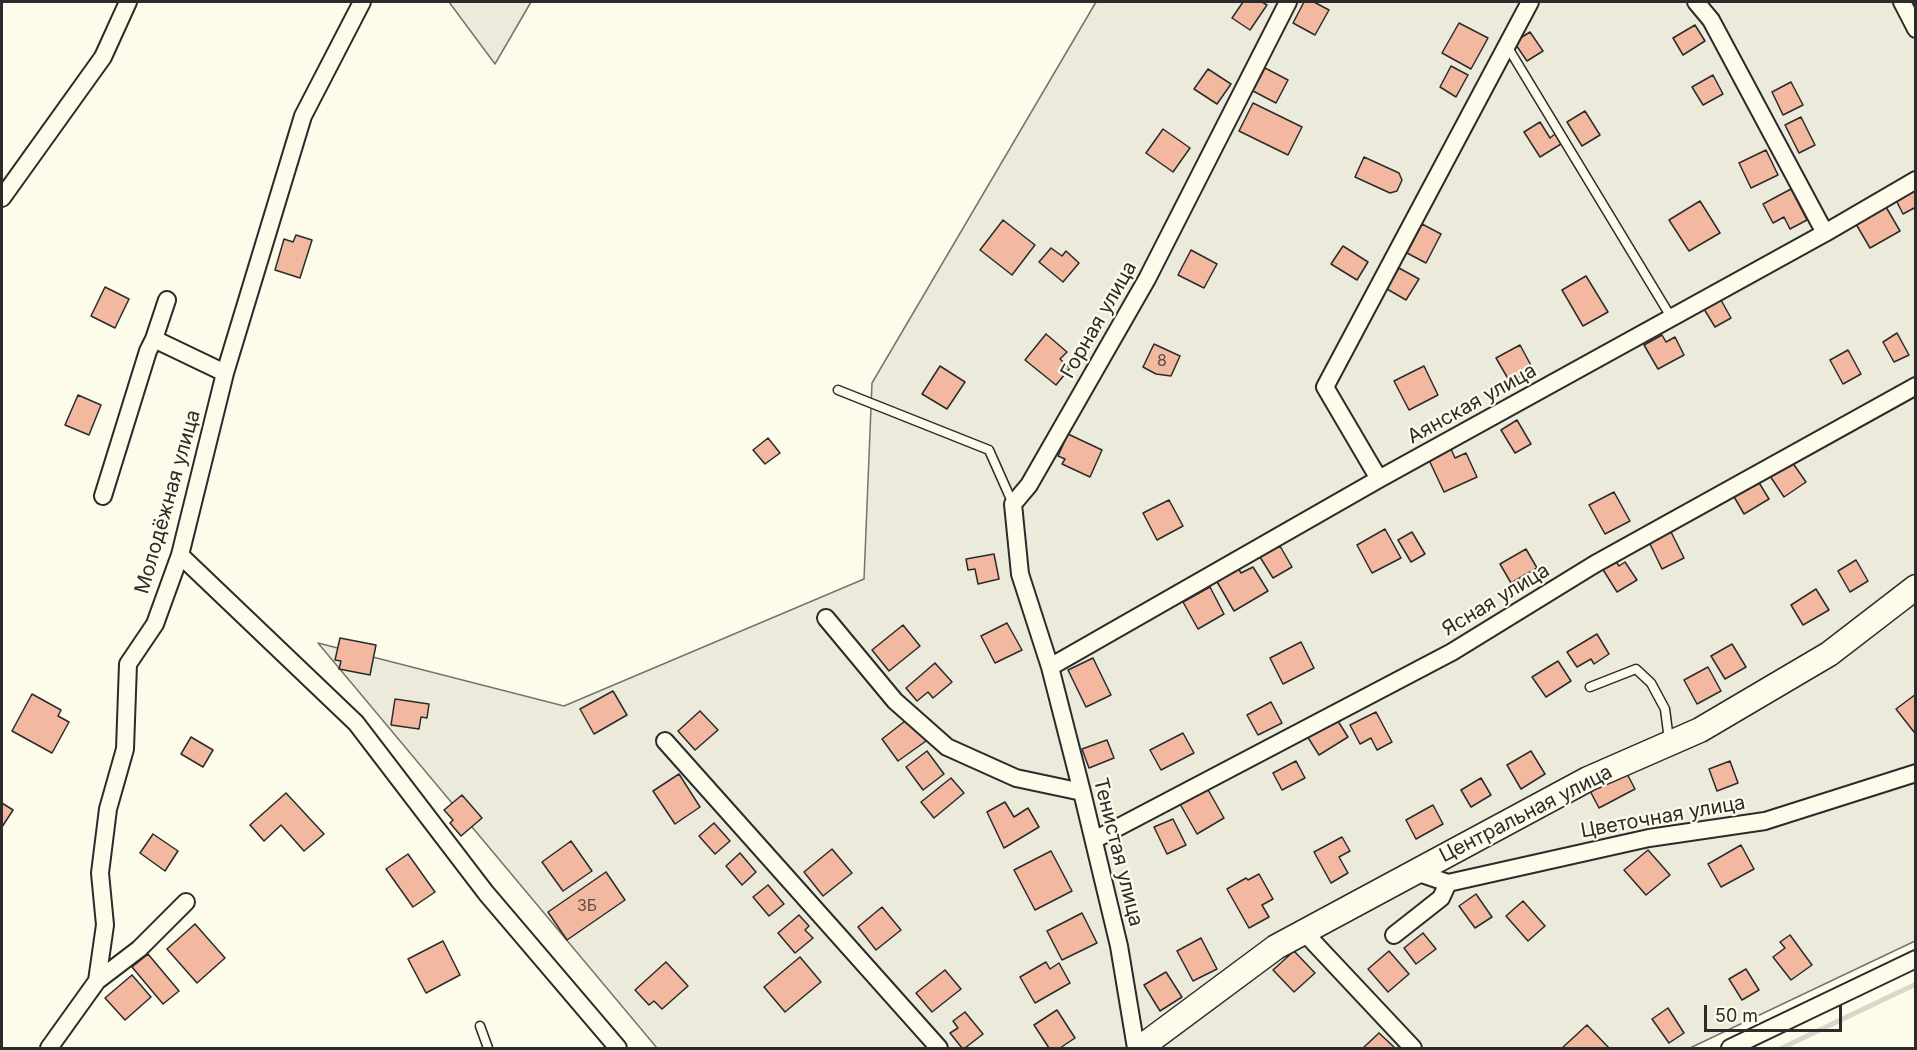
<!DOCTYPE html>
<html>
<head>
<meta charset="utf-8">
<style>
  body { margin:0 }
  #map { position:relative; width:1917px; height:1050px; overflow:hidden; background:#fdfbea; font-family:Inter,sans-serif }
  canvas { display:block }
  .frame { position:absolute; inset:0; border:3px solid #2b2b2b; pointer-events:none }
  .scale { position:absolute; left:1704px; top:1005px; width:138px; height:27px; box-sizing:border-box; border:3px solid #2b2b2b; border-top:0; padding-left:8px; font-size:18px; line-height:21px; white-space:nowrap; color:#2b2b2b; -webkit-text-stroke:4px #fdfbea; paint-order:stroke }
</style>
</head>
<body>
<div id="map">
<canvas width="1917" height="1050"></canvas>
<div class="frame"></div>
<div class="scale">50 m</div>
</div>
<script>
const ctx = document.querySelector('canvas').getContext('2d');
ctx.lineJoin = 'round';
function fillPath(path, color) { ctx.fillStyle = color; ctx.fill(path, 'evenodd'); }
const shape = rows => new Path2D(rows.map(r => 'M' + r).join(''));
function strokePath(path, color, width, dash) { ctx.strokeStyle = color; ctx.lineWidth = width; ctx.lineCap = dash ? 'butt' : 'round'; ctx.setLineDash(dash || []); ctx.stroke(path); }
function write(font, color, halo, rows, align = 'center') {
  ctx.font = font + ' Inter,sans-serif'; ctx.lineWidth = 4.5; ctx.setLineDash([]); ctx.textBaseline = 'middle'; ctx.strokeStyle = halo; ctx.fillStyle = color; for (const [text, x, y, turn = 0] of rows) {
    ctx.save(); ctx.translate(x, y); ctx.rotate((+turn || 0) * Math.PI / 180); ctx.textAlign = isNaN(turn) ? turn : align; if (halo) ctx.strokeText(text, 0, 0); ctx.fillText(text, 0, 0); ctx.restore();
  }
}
const green = shape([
  [449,2,531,2,495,64,449,2],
  [1096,2,1915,2,1915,941,1690,1048,657,1048,318,643,564,706,864,579,872,383,1096,2]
]);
const stream = shape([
  [1782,1048,1916,984]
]);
const building = shape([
  [1243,2,1262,2,1267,5,1250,30,1232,18,1243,2],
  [1304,2,1314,2,1329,10,1315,35,1293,23,1304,2],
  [1459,23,1488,38,1471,69,1442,53,1459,23],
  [1695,25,1705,41,1683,55,1673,38,1695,25],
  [1530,32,1543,51,1527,61,1514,42,1530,32],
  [1451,66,1468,75,1456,97,1440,87,1451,66],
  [1265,68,1288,80,1276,103,1253,91,1265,68],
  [1208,69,1231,84,1217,104,1194,89,1208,69],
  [1713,75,1723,94,1703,105,1692,87,1713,75],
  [1791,82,1803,105,1783,115,1772,92,1791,82],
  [1253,103,1302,127,1288,155,1239,131,1253,103],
  [1585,111,1600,135,1582,146,1567,122,1585,111],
  [1801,117,1815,145,1799,153,1785,125,1801,117],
  [1540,122,1550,138,1555,134,1561,144,1540,157,1524,132,1540,122],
  [1163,129,1190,148,1173,172,1146,153,1163,129],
  [1766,150,1778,175,1751,188,1739,163,1766,150],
  [1364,157,1399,173,1402,180,1397,191,1390,193,1355,177,1364,157],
  [1916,185,1916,207,1903,214,1894,196,1916,185],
  [1791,189,1807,220,1790,229,1784,217,1773,223,1763,204,1791,189],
  [1700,201,1720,233,1689,251,1669,220,1700,201],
  [1886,207,1900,231,1870,248,1856,224,1886,207],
  [1003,220,1035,245,1012,275,980,250,1003,220],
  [1422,224,1441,234,1426,263,1407,253,1422,224],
  [296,235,312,240,300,278,275,270,284,239,293,242,296,235],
  [1343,246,1368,262,1357,280,1331,264,1343,246],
  [1051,248,1062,256,1066,251,1079,263,1063,282,1039,262,1051,248],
  [1191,250,1217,264,1204,288,1178,275,1191,250],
  [1399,268,1419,279,1406,300,1387,289,1399,268],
  [1586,276,1608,312,1583,326,1562,290,1586,276],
  [105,287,129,299,115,328,91,316,105,287],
  [1721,300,1731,318,1715,327,1704,309,1721,300],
  [1897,333,1909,355,1894,362,1883,342,1897,333],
  [1046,334,1067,352,1060,359,1070,368,1056,385,1025,360,1046,334],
  [1662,335,1666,342,1675,337,1684,355,1658,369,1644,345,1662,335],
  [1154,344,1180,356,1171,376,1156,374,1143,367,1154,344],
  [1520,345,1533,369,1510,382,1496,358,1520,345],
  [1848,350,1861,374,1843,384,1830,360,1848,350],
  [940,366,965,382,947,409,922,394,940,366],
  [1424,366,1438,395,1409,410,1394,381,1424,366],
  [78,395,101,405,89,435,65,425,78,395],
  [1517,420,1531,444,1515,453,1501,430,1517,420],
  [1068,434,1102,450,1090,477,1062,464,1065,459,1058,456,1068,434],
  [768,438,780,453,765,464,753,450,768,438],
  [1451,449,1455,458,1466,453,1477,477,1444,492,1429,460,1451,449],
  [1792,462,1806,482,1784,497,1770,476,1792,462],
  [1758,481,1769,499,1744,514,1733,495,1758,481],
  [1614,492,1630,521,1605,534,1589,505,1614,492],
  [1169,500,1183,526,1157,540,1143,513,1169,500],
  [1385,529,1401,558,1372,573,1357,545,1385,529],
  [1412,532,1425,554,1411,562,1398,540,1412,532],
  [1671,532,1684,558,1662,569,1649,542,1671,532],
  [1280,546,1292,567,1273,578,1260,557,1280,546],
  [1526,549,1537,568,1511,583,1500,564,1526,549],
  [994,554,999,579,978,584,975,569,968,570,966,559,994,554],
  [1615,560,1619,566,1625,562,1637,580,1617,592,1602,568,1615,560],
  [1856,560,1868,581,1850,592,1838,571,1856,560],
  [1253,567,1268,591,1234,611,1216,580,1238,568,1241,573,1253,567],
  [1210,587,1224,614,1198,629,1183,602,1210,587],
  [1816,589,1829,610,1803,625,1791,605,1816,589],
  [1007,623,1022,650,995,663,981,636,1007,623],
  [903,625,920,646,889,671,872,650,903,625],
  [1597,634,1609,654,1594,664,1591,659,1577,667,1567,652,1597,634],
  [340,638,376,645,370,675,339,669,341,661,335,660,340,638],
  [1301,642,1314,668,1283,684,1270,658,1301,642],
  [1732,644,1746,667,1725,679,1711,656,1732,644],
  [1093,658,1111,695,1086,707,1068,670,1093,658],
  [1558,661,1571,681,1546,697,1532,677,1558,661],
  [935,663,952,682,933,698,928,692,917,701,906,688,935,663],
  [1708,667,1721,691,1697,704,1684,680,1708,667],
  [613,691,627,715,594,734,580,709,613,691],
  [32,694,61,710,58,716,69,722,52,753,12,731,32,694],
  [1916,694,1916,730,1914,732,1896,709,1916,694],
  [395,699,429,704,427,718,421,717,419,729,391,725,395,699],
  [1271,702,1282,723,1258,735,1247,715,1271,702],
  [700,711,718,730,695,750,678,731,700,711],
  [1376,712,1392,742,1377,750,1371,738,1360,744,1350,725,1376,712],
  [909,718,926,741,898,761,882,739,909,718],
  [1336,718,1348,737,1319,755,1307,736,1336,718],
  [1183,733,1194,753,1161,770,1150,750,1183,733],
  [191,737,213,750,203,767,181,754,191,737],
  [1107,740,1114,758,1089,768,1082,749,1107,740],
  [927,751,944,774,923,790,906,767,927,751],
  [1531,751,1545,774,1521,789,1507,765,1531,751],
  [1296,761,1305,778,1282,790,1273,773,1296,761],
  [1730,761,1738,783,1717,791,1709,769,1730,761],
  [1624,768,1635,789,1599,808,1588,787,1624,768],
  [679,774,700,807,675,824,653,791,679,774],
  [951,778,964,793,934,818,921,802,951,778],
  [1481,778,1491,795,1471,807,1461,790,1481,778],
  [1207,788,1224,818,1197,834,1180,804,1207,788],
  [286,793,324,834,304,851,281,825,264,841,250,825,286,793],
  [462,795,482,818,461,836,450,823,453,820,444,810,462,795],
  [1005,802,1014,817,1028,808,1039,827,1004,848,987,812,1005,802],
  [2,803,13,810,2,827,2,803],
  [1433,805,1443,824,1416,839,1406,820,1433,805],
  [1173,819,1186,845,1167,854,1154,827,1173,819],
  [714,823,730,841,715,854,699,836,714,823],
  [153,834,178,851,165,871,140,853,153,834],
  [1342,837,1350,851,1339,857,1348,873,1331,883,1314,852,1342,837],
  [571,841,592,871,563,891,542,862,571,841],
  [1741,845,1754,869,1721,887,1708,864,1741,845],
  [832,849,852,873,823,896,804,872,832,849],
  [1648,850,1670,875,1646,895,1624,870,1648,850],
  [1051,851,1072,891,1035,910,1014,870,1051,851],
  [740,853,756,872,742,885,726,866,740,853],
  [408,854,435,892,413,907,386,869,408,854],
  [606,872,625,900,567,940,548,912,606,872],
  [1259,874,1273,899,1262,905,1269,917,1249,928,1227,889,1246,878,1248,880,1259,874],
  [768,885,784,904,769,916,753,897,768,885],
  [1476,894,1492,917,1475,928,1459,906,1476,894],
  [1523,901,1545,926,1528,941,1506,916,1523,901],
  [882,907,901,930,876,950,858,927,882,907],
  [1082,913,1097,943,1062,960,1047,931,1082,913],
  [799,915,809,926,805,930,813,938,795,953,778,933,799,915],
  [195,924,225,958,197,983,167,949,195,924],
  [1423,933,1436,949,1416,964,1404,948,1423,933],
  [1790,935,1812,965,1791,980,1773,957,1785,948,1780,942,1790,935],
  [1201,938,1217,969,1193,981,1177,951,1201,938],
  [443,941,460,975,426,993,408,959,443,941],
  [1294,951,1315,973,1294,992,1273,970,1294,951],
  [1389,951,1409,974,1388,992,1368,969,1389,951],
  [148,954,179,991,163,1004,132,967,148,954],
  [800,957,821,982,785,1012,764,987,800,957],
  [666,962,688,986,662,1009,654,1001,649,1005,635,990,666,962],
  [1046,962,1050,969,1059,963,1070,983,1035,1003,1020,977,1046,962],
  [1746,969,1759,990,1742,1000,1729,979,1746,969],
  [945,970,961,989,932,1012,916,993,945,970],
  [1166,972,1182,997,1160,1011,1144,985,1166,972],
  [132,975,151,997,125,1020,105,998,132,975],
  [1668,1008,1684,1033,1669,1043,1652,1019,1668,1008],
  [1057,1010,1075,1038,1060,1048,1049,1048,1034,1025,1057,1010],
  [965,1012,983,1034,965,1048,962,1048,950,1033,958,1028,953,1021,965,1012],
  [1587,1025,1609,1048,1562,1048,1587,1025],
  [1379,1033,1395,1048,1363,1048,1379,1033]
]);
const lane = shape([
  [1507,46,1671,317],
  [838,390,989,450,1013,504],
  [1590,687,1636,669,1651,683,1665,709,1669,740],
  [480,1026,488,1048]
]);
const street = shape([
  [1696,2,1711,20,1825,233],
  [1902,2,1916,29],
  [2,198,103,57,128,2],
  [167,300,154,339,225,373],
  [1379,479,1325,387,1530,2],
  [103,496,148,351,154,339],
  [180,555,356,723,486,893,618,1048],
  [826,618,895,701,947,747,1016,778,1082,792],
  [1050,667,1379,479,1825,233,1916,180],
  [665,741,939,1048],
  [1094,840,1452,652,1595,564,1916,386],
  [1416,872,1448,883,1649,838,1765,821,1916,773],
  [1304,932,1413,1048],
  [1394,935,1441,898,1448,883],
  [97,981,139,949,186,902],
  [49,1048,97,981,105,925,100,873,108,809,125,749,128,664,155,624,180,555,225,373,303,116,362,2],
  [1136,1048,1119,946,1082,792,1050,667,1020,574,1013,504,1029,485,1147,279,1288,2],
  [1730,1048,1916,959]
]);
const secondary = shape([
  [1140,1048,1276,947,1588,779,1700,730,1829,654,1916,587]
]);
const numberNames = [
  ["8",1162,361],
  ["3Б",587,906]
];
const streetNames = [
  ["Горная улица",1099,320,-60],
  ["Аянская улица",1472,404,-29],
  ["Молодёжная улица",168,502,-74],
  ["Ясная улица",1496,600,-31],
  ["Центральная улица",1526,814,-27],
  ["Цветочная улица",1663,817,-10],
  ["Тенистая улица",1118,852,76]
];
fillPath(green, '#ecebdb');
strokePath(green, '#74746e', 1.5);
strokePath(stream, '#d8d7c9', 5);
fillPath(building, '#f2b8a0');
strokePath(building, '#2b2b2b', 1.5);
strokePath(lane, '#2b2b2b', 11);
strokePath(street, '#2b2b2b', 20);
strokePath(secondary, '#2b2b2b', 27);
strokePath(lane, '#fdfbea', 8);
strokePath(street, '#fdfbea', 16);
strokePath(secondary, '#fdfbea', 24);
write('16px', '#5d4e48', null, numberNames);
write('20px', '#2b2b2b', '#fdfbea', streetNames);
</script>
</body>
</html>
